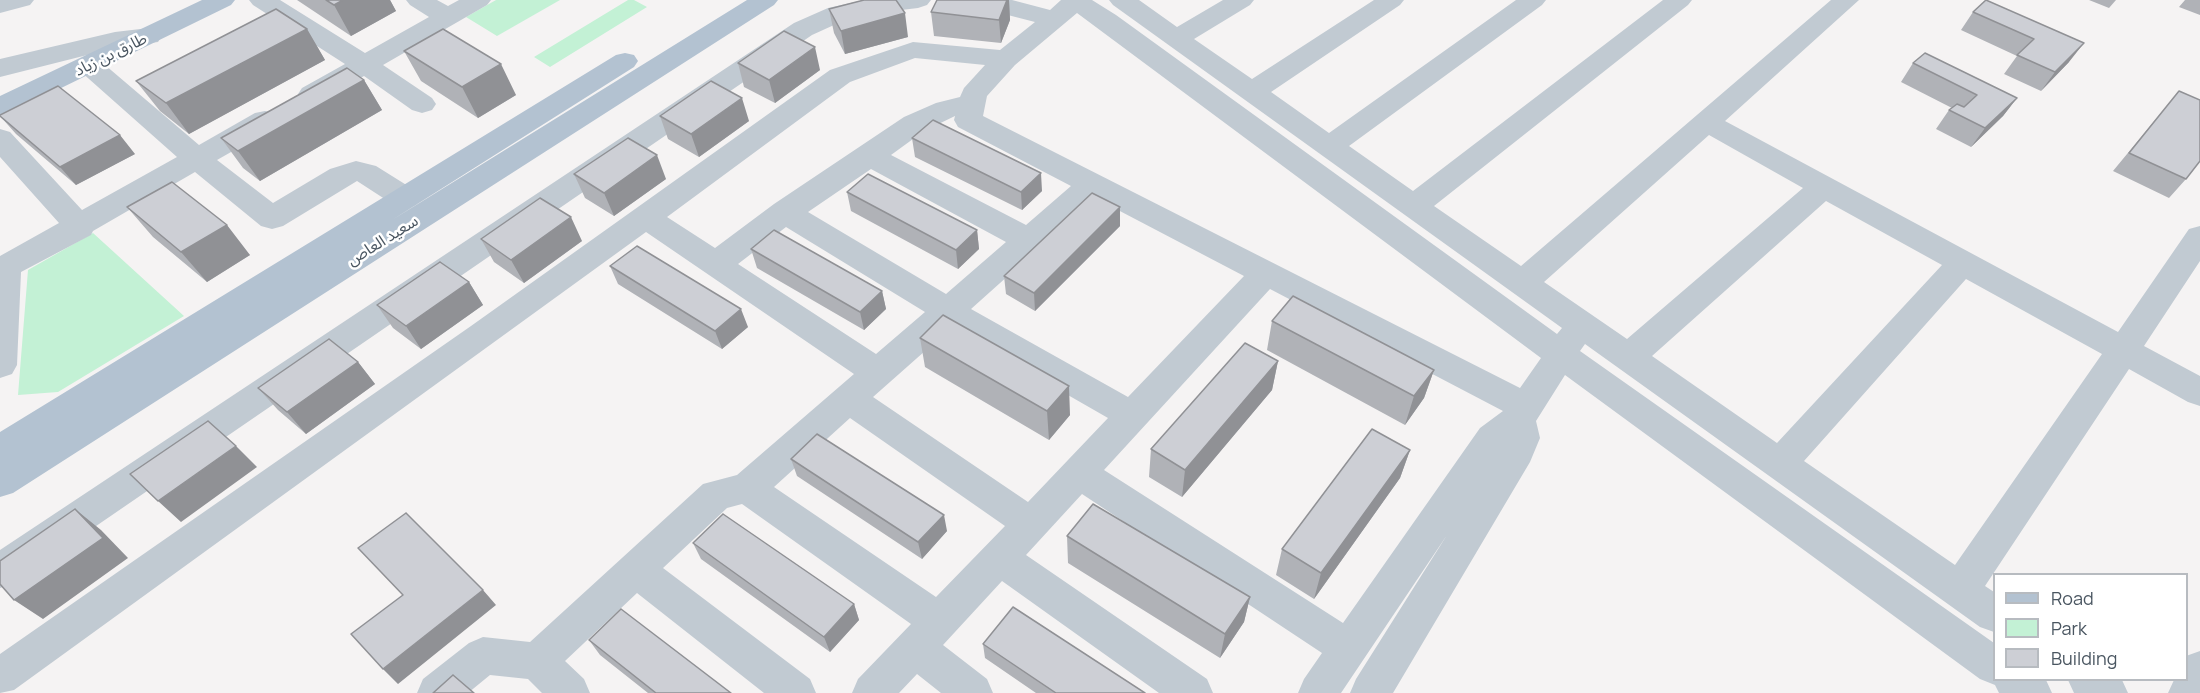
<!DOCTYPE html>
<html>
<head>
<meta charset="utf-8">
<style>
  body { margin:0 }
  #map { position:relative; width:2200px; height:693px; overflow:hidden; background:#f5f3f3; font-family:Manrope,sans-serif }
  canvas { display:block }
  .legend { position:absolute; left:1993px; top:573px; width:195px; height:108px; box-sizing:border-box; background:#fff; border:2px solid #b7bbc0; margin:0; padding:8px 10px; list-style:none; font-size:18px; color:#4a5661 }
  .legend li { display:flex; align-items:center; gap:12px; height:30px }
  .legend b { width:30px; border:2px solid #b7bbc0 }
</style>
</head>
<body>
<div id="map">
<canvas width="2200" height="693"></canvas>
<ul class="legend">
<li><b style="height:8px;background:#b3c2d1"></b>Road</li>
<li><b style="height:16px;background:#c3f1d5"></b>Park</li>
<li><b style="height:16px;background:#cdcfd5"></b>Building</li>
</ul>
</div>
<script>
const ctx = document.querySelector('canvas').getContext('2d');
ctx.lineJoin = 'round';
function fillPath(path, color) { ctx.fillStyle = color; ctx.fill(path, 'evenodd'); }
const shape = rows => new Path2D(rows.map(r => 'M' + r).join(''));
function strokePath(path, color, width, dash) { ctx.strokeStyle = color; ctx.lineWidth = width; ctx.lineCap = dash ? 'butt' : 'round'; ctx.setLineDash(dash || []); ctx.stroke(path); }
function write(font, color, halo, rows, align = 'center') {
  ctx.font = font + ' Manrope,"Noto Sans Arabic",sans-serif'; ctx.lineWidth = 5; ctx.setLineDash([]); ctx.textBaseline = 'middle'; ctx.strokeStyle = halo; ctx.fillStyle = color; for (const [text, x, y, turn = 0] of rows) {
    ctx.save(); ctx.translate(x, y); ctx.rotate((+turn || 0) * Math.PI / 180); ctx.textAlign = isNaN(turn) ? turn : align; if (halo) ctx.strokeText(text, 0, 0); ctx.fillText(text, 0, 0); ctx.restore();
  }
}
const green = shape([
  [496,0,560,0,497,36,466,17],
  [628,0,634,0,647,7,550,67,534,57],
  [93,233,184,316,58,392,18,395,28,270]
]);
const minor = shape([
  [0,0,34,0,30,5,0,13,0,0],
  [249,0,280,0,365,53,429,17,410,5,406,0,437,0,448,6,459,0,491,0,487,5,383,65,432,98,436,104,432,110,422,113,412,110,364,76,322,100,312,103,302,100,298,94,302,88,345,64,253,5,249,0],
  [864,0,931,0,927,5,918,8,876,13,845,20,812,35,13,583,0,588,0,550,794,23,828,8,864,0],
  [955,0,1012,0,1050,10,1061,0,1092,0,1116,15,1557,334,1562,328,1113,5,1109,0,1139,0,1177,27,1223,0,1254,0,1250,5,1194,39,1252,79,1374,0,1404,0,1400,5,1271,92,1329,133,1516,0,1546,0,1542,5,1349,146,1413,191,1663,0,1692,0,1688,5,1434,206,1521,266,1831,0,1859,0,1725,121,2118,332,2189,229,2200,226,2200,261,2144,346,2200,376,2200,406,2188,402,2129,369,1985,586,1994,592,1994,632,1980,627,1585,344,1580,351,1994,643,1994,680,2046,680,2052,693,1999,693,1995,685,1980,679,1565,375,1536,421,1540,438,1530,462,1393,693,1350,693,1356,679,1447,535,1341,693,1298,693,1304,679,1322,653,1082,494,1026,555,1207,679,1213,693,1159,693,1002,581,943,645,987,679,993,693,941,693,917,674,899,693,852,693,858,679,911,624,742,504,727,508,663,568,810,679,816,693,764,693,637,593,565,661,584,679,590,693,542,693,528,679,490,675,468,693,417,693,423,679,469,643,483,637,530,642,703,484,737,475,854,374,646,232,14,690,0,693,0,654,471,326,830,70,913,42,1000,50,1035,22,1000,13,958,6,955,0],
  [1077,13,1541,358,1520,388,983,116,987,96,1015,65,1077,13],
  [915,58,985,65,964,88,960,97,936,103,904,117,774,204,715,248,667,217,850,82,915,58],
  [955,116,954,120,958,127,1071,186,1026,225,891,155,924,131,955,116],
  [1709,135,1803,188,1627,339,1544,282,1709,135],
  [871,169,1006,242,946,294,808,212,871,169],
  [1095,198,1244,276,1128,397,971,309,1095,198],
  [1826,201,1942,265,1777,443,1652,356,1826,201],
  [786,227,925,312,876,354,738,264,786,227],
  [1966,279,2102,354,1955,565,1804,461,1966,279],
  [1270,289,1503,411,1480,428,1343,623,1104,470,1270,289],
  [951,328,1108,418,1028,502,873,397,951,328],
  [850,418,1005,526,936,597,774,487,850,418],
  [149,28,158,30,162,36,158,42,115,48,0,77,0,59,115,32,149,28],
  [89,57,98,59,199,145,255,113,265,111,275,113,279,120,275,127,217,160,273,203,330,169,356,161,376,166,416,191,420,198,416,205,405,208,394,205,357,181,283,226,272,229,261,226,195,172,93,231,91,235,21,272,17,365,12,374,0,378,0,256,59,223,0,157,0,129,10,132,82,210,177,157,80,71,76,65,80,59,89,57],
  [2200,651,2200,693,2168,693,2174,680,2186,680,2186,656,2200,651],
  [2068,680,2122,680,2128,693,2074,693,2068,680]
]);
const major = shape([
  [202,0,235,0,231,5,10,113,0,116,0,96,202,0],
  [747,0,778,0,774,5,13,493,0,497,0,432,616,55,625,53,634,55,638,61,634,67,392,220,747,0]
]);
const wall = shape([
  [297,0,390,0,396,11,351,36],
  [937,0,1009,0,1010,20,1001,43,934,36,931,12],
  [1986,0,2069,62,2041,91,2004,74,2017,56,1961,30,1973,12],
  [2089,0,2116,0,2109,8],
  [2185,0,2200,0,2200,15,2179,7],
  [829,9,908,37,845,54,834,33],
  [307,29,325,60,189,134,160,111,136,81],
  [404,51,516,95,478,118,421,81],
  [738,63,820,70,775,103,744,87],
  [1913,63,2017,98,2003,116,1971,147,1936,129,1949,110,1952,108,1901,82],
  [364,80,382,110,260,181,243,168,221,138],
  [2179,91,2186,179,2169,198,2113,171],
  [0,116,135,154,76,185,16,134],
  [660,116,749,121,699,157,668,139],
  [912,138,1042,191,1022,210,915,157],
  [574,174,666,179,614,216,585,198],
  [847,192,977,230,979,249,958,269,851,211],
  [127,207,250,255,207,282,153,237],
  [1120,207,1120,226,1035,311,1006,294,1004,276],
  [481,239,582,241,524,283,494,262],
  [751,249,882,291,886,309,864,330,757,268],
  [610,266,748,327,722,349,618,284],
  [469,282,483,305,421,349,393,328,377,305],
  [1272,321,1434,370,1424,398,1405,425,1267,350],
  [920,338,1070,415,1049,440,925,367],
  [1278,361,1272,390,1182,497,1149,477,1151,449],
  [358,362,375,384,306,434,278,410,258,388],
  [1410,450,1400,478,1314,599,1276,575,1282,549],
  [791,459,947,531,922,559,797,476],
  [1067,536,1250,597,1244,622,1220,658,1068,563],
  [693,543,854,604,859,620,830,652,701,559],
  [589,640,731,693,648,693,600,655],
  [983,644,1145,693,1036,693,985,658]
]);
const shadedWall = shape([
  [343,0,390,0,396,11,351,36,334,5],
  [1007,0,1009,0,1010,20,1001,43,999,20],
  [905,13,908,37,845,54,841,31],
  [307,29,325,60,189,134,166,103],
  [2084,43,2069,62,2041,91,2055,72],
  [815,47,820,70,775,103,769,80],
  [501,64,516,95,478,118,462,87],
  [364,80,382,110,260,181,238,151],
  [742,98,749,121,699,157,691,134],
  [2017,98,2003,116,1971,147,1985,128],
  [120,135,135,154,76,185,60,167],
  [657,155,666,179,614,216,604,193],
  [1041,173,1042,191,1022,210,1021,192],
  [1120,207,1120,226,1035,311,1034,293],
  [571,217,582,241,524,283,511,260],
  [227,225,250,255,207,282,181,252],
  [977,230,979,249,958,269,956,250],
  [469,282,483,305,421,349,406,326],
  [882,291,886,309,864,330,860,312],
  [741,309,748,327,722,349,715,331],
  [1278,361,1272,390,1182,497,1185,470],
  [358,362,375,384,306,434,287,412],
  [1434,370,1424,398,1405,425,1414,396],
  [1069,386,1070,415,1049,440,1047,411],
  [236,446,257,467,181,522,158,501],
  [1410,450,1400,478,1314,599,1321,573],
  [75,509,101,530,128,558,43,619,14,600],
  [944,515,947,531,922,559,918,542],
  [483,590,496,605,398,684,383,669],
  [1250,597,1244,622,1220,658,1225,634],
  [854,604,859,620,830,652,824,637]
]);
const building = shape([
  [326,0,343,0,334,5,326,0],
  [864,0,896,0,905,13,841,31,829,9,864,0],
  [937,0,1007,0,999,20,931,12,937,0],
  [1986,0,2084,43,2055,72,2017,55,2034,39,1973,12,1986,0],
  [276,9,307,29,166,103,136,81,276,9],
  [443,29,501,64,462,87,404,51,443,29],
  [784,31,815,47,769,80,738,63,784,31],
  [1925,53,2017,98,1985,128,1949,110,1957,104,1964,107,1977,95,1913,63,1925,53],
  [347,68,364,80,238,151,221,138,347,68],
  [711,81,742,98,691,134,660,116,711,81],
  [58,86,120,135,60,167,0,116,0,115,58,86],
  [2179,91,2200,100,2200,161,2186,179,2129,153,2179,91],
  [933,120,1041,173,1021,192,912,138,933,120],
  [628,138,657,155,604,193,574,174,628,138],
  [868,174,977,230,956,250,847,192,868,174],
  [172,182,227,225,181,252,127,207,172,182],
  [1092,193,1120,207,1034,293,1004,276,1092,193],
  [540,198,571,217,511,260,481,239,540,198],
  [774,230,882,291,860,312,751,249,774,230],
  [637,246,741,309,715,331,610,266,637,246],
  [440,262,469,282,406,326,377,305,440,262],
  [1293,296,1434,370,1414,396,1272,321,1293,296],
  [943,315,1069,386,1047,411,920,338,943,315],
  [329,339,358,362,287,412,258,388,329,339],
  [1245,343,1278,361,1185,470,1151,449,1245,343],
  [208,421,236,446,158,501,130,474,208,421],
  [1372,429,1410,450,1321,573,1282,549,1372,429],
  [817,434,944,515,918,542,791,459,817,434],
  [1093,504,1250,597,1225,634,1067,536,1093,504],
  [75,509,103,538,14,600,0,584,0,561,75,509],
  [406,513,483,590,383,669,351,634,403,595,358,548,406,513],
  [723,514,854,604,824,637,693,543,723,514],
  [1013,607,1145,693,1056,693,983,644,1013,607],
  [621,609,731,693,656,693,589,640,621,609],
  [453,675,474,693,433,693,453,675]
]);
const streetNames = [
  ["طارق بن زياد",111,55,-26],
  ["سعيد العاص",383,241,-32]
];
fillPath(green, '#c3f1d5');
fillPath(minor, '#c1cad2');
fillPath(major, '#b3c2d1');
fillPath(wall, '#b0b2b7');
fillPath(shadedWall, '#909195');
fillPath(building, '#cdcfd5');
strokePath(building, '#909195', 1.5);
write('16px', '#4a5661', '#fff', streetNames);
</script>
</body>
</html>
